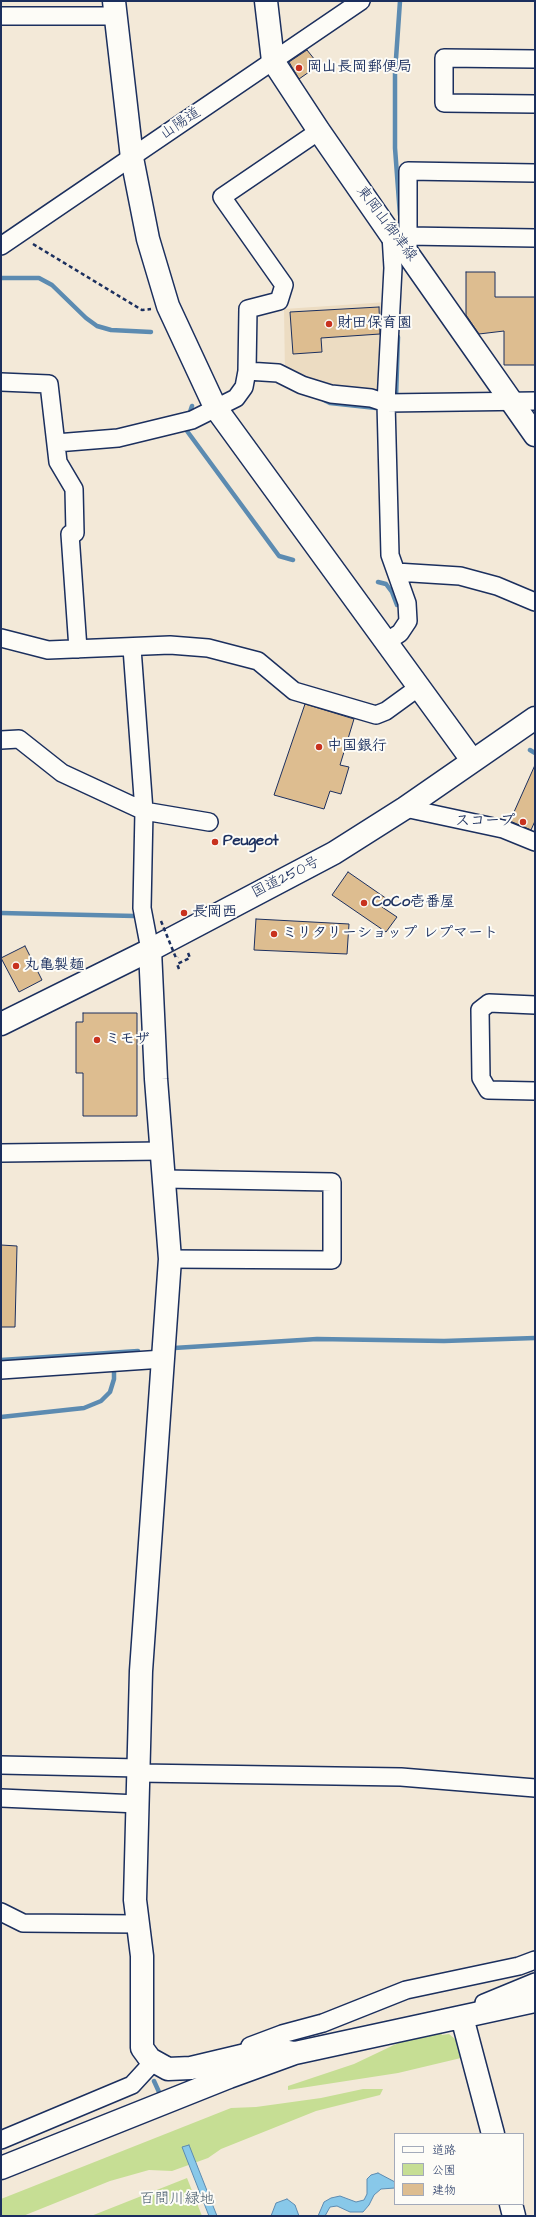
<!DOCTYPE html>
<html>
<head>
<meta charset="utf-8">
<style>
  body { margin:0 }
  #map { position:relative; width:536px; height:2217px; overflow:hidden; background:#f3e9d8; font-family:"Architects Daughter","Klee One",sans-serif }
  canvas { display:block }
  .frame { position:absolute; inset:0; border:2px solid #1b2f5e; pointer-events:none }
  .legend { position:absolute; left:394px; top:2133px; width:130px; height:72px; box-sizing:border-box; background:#fdfcf7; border:1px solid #a3aaba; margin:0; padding:5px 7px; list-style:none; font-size:12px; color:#1b2f5e }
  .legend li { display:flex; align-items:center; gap:8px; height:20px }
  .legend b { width:20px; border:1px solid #a3aaba }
</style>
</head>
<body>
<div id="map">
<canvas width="536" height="2217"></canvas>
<div class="frame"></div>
<ul class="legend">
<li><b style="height:5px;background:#fdfcf7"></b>道路</li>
<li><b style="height:11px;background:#c6de94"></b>公園</li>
<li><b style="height:11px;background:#ddbd90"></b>建物</li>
</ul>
</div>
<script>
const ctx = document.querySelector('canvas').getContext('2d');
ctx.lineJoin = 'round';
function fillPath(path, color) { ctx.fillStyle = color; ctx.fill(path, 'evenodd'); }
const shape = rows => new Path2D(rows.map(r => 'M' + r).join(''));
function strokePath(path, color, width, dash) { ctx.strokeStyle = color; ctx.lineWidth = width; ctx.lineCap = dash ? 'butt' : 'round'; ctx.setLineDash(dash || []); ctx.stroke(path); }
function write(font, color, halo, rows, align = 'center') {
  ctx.font = font + ' "Architects Daughter","Klee One",sans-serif'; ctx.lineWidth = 4; ctx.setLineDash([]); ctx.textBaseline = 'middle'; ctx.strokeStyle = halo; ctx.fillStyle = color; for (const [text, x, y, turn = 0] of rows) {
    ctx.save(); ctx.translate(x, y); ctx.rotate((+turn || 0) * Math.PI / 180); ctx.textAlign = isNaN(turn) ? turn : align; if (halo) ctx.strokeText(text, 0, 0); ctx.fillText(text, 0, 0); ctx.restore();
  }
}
const built = shape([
  [387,302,379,395,338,392,285,374,284,309]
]);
const green = shape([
  [440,2029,442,2035,449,2034,461,2044,461,2058,398,2073,288,2090,288,2086,354,2064,415,2035],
  [363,2089,383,2089,380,2095,316,2111,221,2149,208,2158,172,2171,149,2170,110,2181,23,2216,1,2216,1,2199,231,2108,256,2107,321,2098],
  [187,2178,202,2216,91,2216]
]);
const water = shape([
  [189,2145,217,2216,209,2216,182,2147,189,2145],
  [378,2173,395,2182,395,2188,381,2189,374,2195,369,2205,363,2212,350,2212,337,2206,330,2207,325,2216,318,2216,324,2202,331,2198,340,2196,356,2202,364,2200,367,2194,367,2179,371,2175,378,2173],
  [287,2199,295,2205,299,2216,271,2216,276,2203,287,2199]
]);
const stream = shape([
  [400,215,395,148,395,73,400,1],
  [1,278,39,278,52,285,86,318,97,326,111,330,151,332],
  [396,398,398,337],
  [324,400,330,403,376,408],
  [188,418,192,406],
  [188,425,187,431,279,556,293,560],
  [378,582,386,584,392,592,397,605],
  [530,750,535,753],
  [1,913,135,916],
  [174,1348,317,1339,444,1341,535,1338],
  [1,1360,138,1351],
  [1,1417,84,1408,101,1401,110,1392,114,1379,114,1371],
  [154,2081,159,2092]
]);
const building = shape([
  [307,50,319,65,299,79,289,62,307,50],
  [466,272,495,272,495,297,535,297,535,365,504,365,504,331,479,334,466,315,466,272],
  [379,307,380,334,321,338,322,352,293,354,290,312,379,307],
  [305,704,354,719,340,765,349,767,341,794,330,791,324,809,274,795,305,704],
  [535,765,535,821,531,830,510,821,535,765],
  [348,872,387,899,382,907,397,917,386,932,332,895,348,872],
  [256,919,349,924,347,954,254,950,256,919],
  [25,946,42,980,19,992,1,958,25,946],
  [83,1013,137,1013,137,1116,83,1116,83,1073,76,1073,76,1022,83,1022,83,1013],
  [1,1245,17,1246,15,1327,1,1327,1,1245]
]);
const path = shape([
  [33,244,142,310,151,309],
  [179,969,177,964,190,958,188,953,186,954]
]);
const minor = shape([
  [1,16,115,16],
  [535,59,444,58,444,103,535,104],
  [407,236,535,238],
  [1,246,361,1],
  [408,254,408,171,535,173],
  [247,371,278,373,302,385,331,394,371,398,386,403,535,401],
  [1,382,49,384,58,462,74,489,75,533,70,534,78,649],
  [56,443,118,438,192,420,236,398,244,387,247,371,248,309,279,301,284,285,222,197,319,131],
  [396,572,460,576,497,586,535,602],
  [1,638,48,650,170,645,208,648,258,661,294,691,376,715,386,711,419,687],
  [386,642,400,633,408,621,407,603,390,555,386,403,393,268,391,235],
  [132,648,144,811,142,908,150,950],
  [1,740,19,739,62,773,144,811,209,822],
  [405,808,503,829,535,842],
  [535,1005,489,1003,480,1010,481,1078,488,1090,535,1091],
  [1,1153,162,1151],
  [165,1179,332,1182,332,1260,170,1259],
  [1,1370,163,1359],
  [1,1765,139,1768],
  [139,1773,401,1777,535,1788],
  [1,1798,138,1804],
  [1,1912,23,1923,136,1924],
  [484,2013,484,2003,535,1982],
  [250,2046,282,2034,323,2023,406,1990,519,1966,535,1960],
  [1,2140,132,2085,154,2061]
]);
const tertiary = shape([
  [114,1,132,158,148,239,168,306,215,407,472,760],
  [150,950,156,1079,170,1259,141,1671,135,1900,142,1956,142,2048,150,2059,168,2069,191,2068,271,2049,295,2053],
  [462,2017,493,2134],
  [1,2168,229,2077,295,2053,535,2001],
  [511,2204,514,2216]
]);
const primary = shape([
  [266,1,273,61,319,131,391,235,408,254,535,435]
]);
const trunk = shape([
  [1,1024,150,950,334,853,405,808,535,718]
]);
const pathBridge = shape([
  [161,921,176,958,178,957]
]);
const markers = [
  [299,68,4,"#c8321e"],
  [329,324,4,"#c8321e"],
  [319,747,4,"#c8321e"],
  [523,822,4,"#c8321e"],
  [215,842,4,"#c8321e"],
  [364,903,4,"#c8321e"],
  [184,913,4,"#c8321e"],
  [274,934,4,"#c8321e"],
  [16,966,4,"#c8321e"],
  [97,1040,4,"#c8321e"]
];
const poiNames = [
  ["岡山長岡郵便局",307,68],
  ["財田保育園",337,324],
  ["中国銀行",327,747],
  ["スコープ",515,822,"right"],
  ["Peugeot",223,842],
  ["CoCo壱番屋",372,903],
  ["長岡西",192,913],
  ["ミリタリーショップ レプマート",282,934],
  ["丸亀製麺",24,966],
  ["ミモザ",105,1040]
];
const streetNames = [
  ["山陽道",181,124,-34],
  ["東岡山御津線",386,224,53],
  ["国道250号",286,878,-27]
];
const parkNames = [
  ["百間川緑地",177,2200]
];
fillPath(built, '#ecdcc2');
fillPath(green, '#c6de94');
fillPath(water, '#88c8e9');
strokePath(water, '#5c8bb1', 1);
strokePath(stream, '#5c8bb1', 4.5);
fillPath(building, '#ddbd90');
strokePath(building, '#1b2f5e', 1);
strokePath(minor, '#1b2f5e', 20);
strokePath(tertiary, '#1b2f5e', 25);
strokePath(primary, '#1b2f5e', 25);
strokePath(trunk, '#1b2f5e', 25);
strokePath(path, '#1b2f5e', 2.5, [4, 3]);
strokePath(minor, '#fdfcf7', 17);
strokePath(tertiary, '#fdfcf7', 22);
strokePath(primary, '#fdfcf7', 22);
strokePath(trunk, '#fdfcf7', 22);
strokePath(pathBridge, '#1b2f5e', 2.5, [4, 3]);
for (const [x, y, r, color] of markers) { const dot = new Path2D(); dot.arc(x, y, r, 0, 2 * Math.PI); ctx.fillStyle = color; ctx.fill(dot); strokePath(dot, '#fdfcf7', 1.5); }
write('bold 15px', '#1b2f5e', '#fdfcf7', poiNames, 'left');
write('15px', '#1b2f5e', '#fdfcf7', streetNames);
write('15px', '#465b6c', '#fdfcf7', parkNames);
</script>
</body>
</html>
